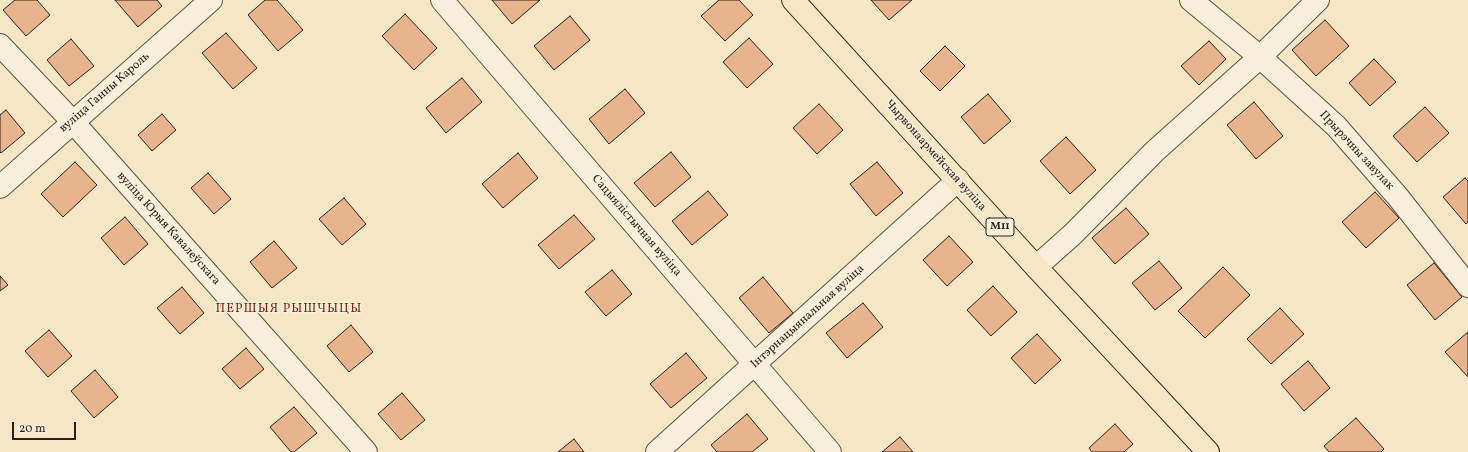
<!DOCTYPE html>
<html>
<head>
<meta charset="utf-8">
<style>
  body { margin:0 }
  #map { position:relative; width:1468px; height:452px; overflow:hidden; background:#f5e7c6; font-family:Vollkorn,serif }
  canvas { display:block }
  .scale { position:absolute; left:12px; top:422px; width:64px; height:18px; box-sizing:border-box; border:2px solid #2c1e16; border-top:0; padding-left:5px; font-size:12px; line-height:14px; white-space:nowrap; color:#2c1e16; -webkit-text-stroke:3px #f8efda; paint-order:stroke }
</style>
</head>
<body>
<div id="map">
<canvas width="1468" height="452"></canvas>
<div class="scale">20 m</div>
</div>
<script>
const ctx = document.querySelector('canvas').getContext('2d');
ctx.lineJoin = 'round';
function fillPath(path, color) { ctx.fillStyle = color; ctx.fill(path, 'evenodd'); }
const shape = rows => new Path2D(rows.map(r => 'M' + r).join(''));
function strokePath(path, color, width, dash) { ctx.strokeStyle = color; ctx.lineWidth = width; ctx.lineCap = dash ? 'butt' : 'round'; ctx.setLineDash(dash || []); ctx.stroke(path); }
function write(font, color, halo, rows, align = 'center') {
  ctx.font = font + ' Vollkorn,serif'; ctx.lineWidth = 3; ctx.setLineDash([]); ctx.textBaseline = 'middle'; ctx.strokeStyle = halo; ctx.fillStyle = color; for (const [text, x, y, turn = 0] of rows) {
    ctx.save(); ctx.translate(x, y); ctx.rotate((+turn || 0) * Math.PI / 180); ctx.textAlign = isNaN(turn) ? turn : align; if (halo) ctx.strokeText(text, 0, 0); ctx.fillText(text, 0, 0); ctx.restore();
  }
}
const building = shape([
  [15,0,37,0,50,15,26,36,3,10,15,0],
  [115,0,157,0,162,6,138,27,115,0],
  [265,0,277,0,303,30,278,51,248,15,265,0],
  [492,0,540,0,512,24,492,0],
  [719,0,739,0,753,15,725,41,701,16,719,0],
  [871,0,912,0,889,20,871,0],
  [405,14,437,48,414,70,382,36,405,14],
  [570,16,590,40,554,70,534,46,570,16],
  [1325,20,1349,46,1316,76,1292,50,1325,20],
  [226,33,257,68,233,89,202,53,226,33],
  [749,38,773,64,747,88,723,62,749,38],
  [71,39,94,66,69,86,47,60,71,39],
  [1209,41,1226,59,1199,85,1181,66,1209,41],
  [945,46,965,66,940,91,920,71,945,46],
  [1374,59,1396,82,1370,106,1349,83,1374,59],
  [462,78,482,102,446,133,426,108,462,78],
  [625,89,645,113,609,144,589,119,625,89],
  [988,94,1011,121,984,144,961,117,988,94],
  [1254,102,1283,136,1256,159,1227,125,1254,102],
  [819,104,843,130,817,154,793,128,819,104],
  [1425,107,1449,133,1417,162,1393,136,1425,107],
  [6,110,25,133,1,153,0,152,0,115,6,110],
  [162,114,176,130,152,151,138,135,162,114],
  [1066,137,1096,170,1070,194,1040,161,1066,137],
  [671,152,691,177,655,207,634,183,671,152],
  [518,153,538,178,503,208,482,184,518,153],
  [75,162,97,185,63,217,41,194,75,162],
  [877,162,903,193,876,216,850,184,877,162],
  [208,173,231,199,214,214,191,188,208,173],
  [1465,178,1468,181,1468,222,1466,224,1443,197,1465,178],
  [708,191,728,215,692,245,672,221,708,191],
  [1375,192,1399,218,1366,248,1342,222,1375,192],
  [344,198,366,224,342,245,319,219,344,198],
  [1126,208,1149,234,1115,264,1092,238,1126,208],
  [574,215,595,239,559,269,538,245,574,215],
  [125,217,148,244,124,265,101,238,125,217],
  [949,236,973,262,947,286,923,260,949,236],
  [274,241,297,268,272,288,250,262,274,241],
  [1159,261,1182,288,1155,310,1132,283,1159,261],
  [1434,263,1462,297,1435,320,1407,285,1434,263],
  [1223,267,1250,295,1205,338,1178,311,1223,267],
  [612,270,632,294,606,316,585,292,612,270],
  [0,276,8,285,0,291,0,276],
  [763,277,793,313,769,333,739,298,763,277],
  [993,286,1017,312,991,336,967,310,993,286],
  [182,287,204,313,180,334,157,308,182,287],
  [863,303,883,327,847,358,826,333,863,303],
  [1280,308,1304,334,1271,364,1247,339,1280,308],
  [351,325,373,352,349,372,327,346,351,325],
  [49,330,72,356,48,377,25,351,49,330],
  [1468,332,1468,377,1445,352,1468,332],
  [1037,334,1061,360,1035,384,1011,358,1037,334],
  [246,348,264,369,240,389,222,369,246,348],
  [686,353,707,378,671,408,650,384,686,353],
  [1308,361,1330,388,1304,411,1281,384,1308,361],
  [95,370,118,397,94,418,71,391,95,370],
  [402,393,425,420,401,440,378,414,402,393],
  [294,407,317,433,294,452,291,452,270,427,294,407],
  [747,414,768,439,752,452,717,452,711,445,747,414],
  [1356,418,1384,449,1381,452,1329,452,1324,446,1356,418],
  [1115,424,1133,444,1124,452,1092,452,1089,448,1115,424],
  [900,437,913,452,882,452,900,437],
  [574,439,584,452,558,452,574,439]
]);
const minor = shape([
  [442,0,830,452],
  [1191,0,1260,57,1336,126,1398,197,1468,286],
  [0,45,73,122,366,452],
  [0,187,211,0],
  [1036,267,1073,234,1155,151,1260,57,1318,0],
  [657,452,958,180]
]);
const highway = shape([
  [793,0,1036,267,1208,452]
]);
const shields = [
  [1000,227,28]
];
const shieldNames = [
  ["М11",1000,227]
];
const streetNames = [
  ["вуліца Ганны Кароль",105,93,-41],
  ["Прырэчны завулак",1356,151,47],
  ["Чырвонаармейская вуліца",935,156,48],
  ["Сацыялістычная вуліца",636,226,49],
  ["вуліца Юрыя Кавалеўскага",168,229,48],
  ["Інтэрнацыянальная вуліца",808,317,-42]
];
const neighbourhoodNames = [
  ["ПЕРШЫЯ РЫШЧЫЦЫ",289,310]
];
fillPath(building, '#e7b48e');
strokePath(building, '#2c1e16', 1);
strokePath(minor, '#5e5042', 24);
strokePath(highway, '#2c1e16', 24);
strokePath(minor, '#f8efda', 22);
strokePath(highway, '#f5e7c6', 22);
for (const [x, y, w] of shields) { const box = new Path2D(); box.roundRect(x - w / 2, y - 9, w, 18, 3); ctx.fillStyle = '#f8efda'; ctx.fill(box); strokePath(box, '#2c1e16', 1); }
write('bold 11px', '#2c1e16', null, shieldNames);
write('12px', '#2c1e16', '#f8efda', streetNames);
ctx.letterSpacing = '1px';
write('13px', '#7a1f14', '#f8efda', neighbourhoodNames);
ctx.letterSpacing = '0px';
</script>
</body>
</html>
